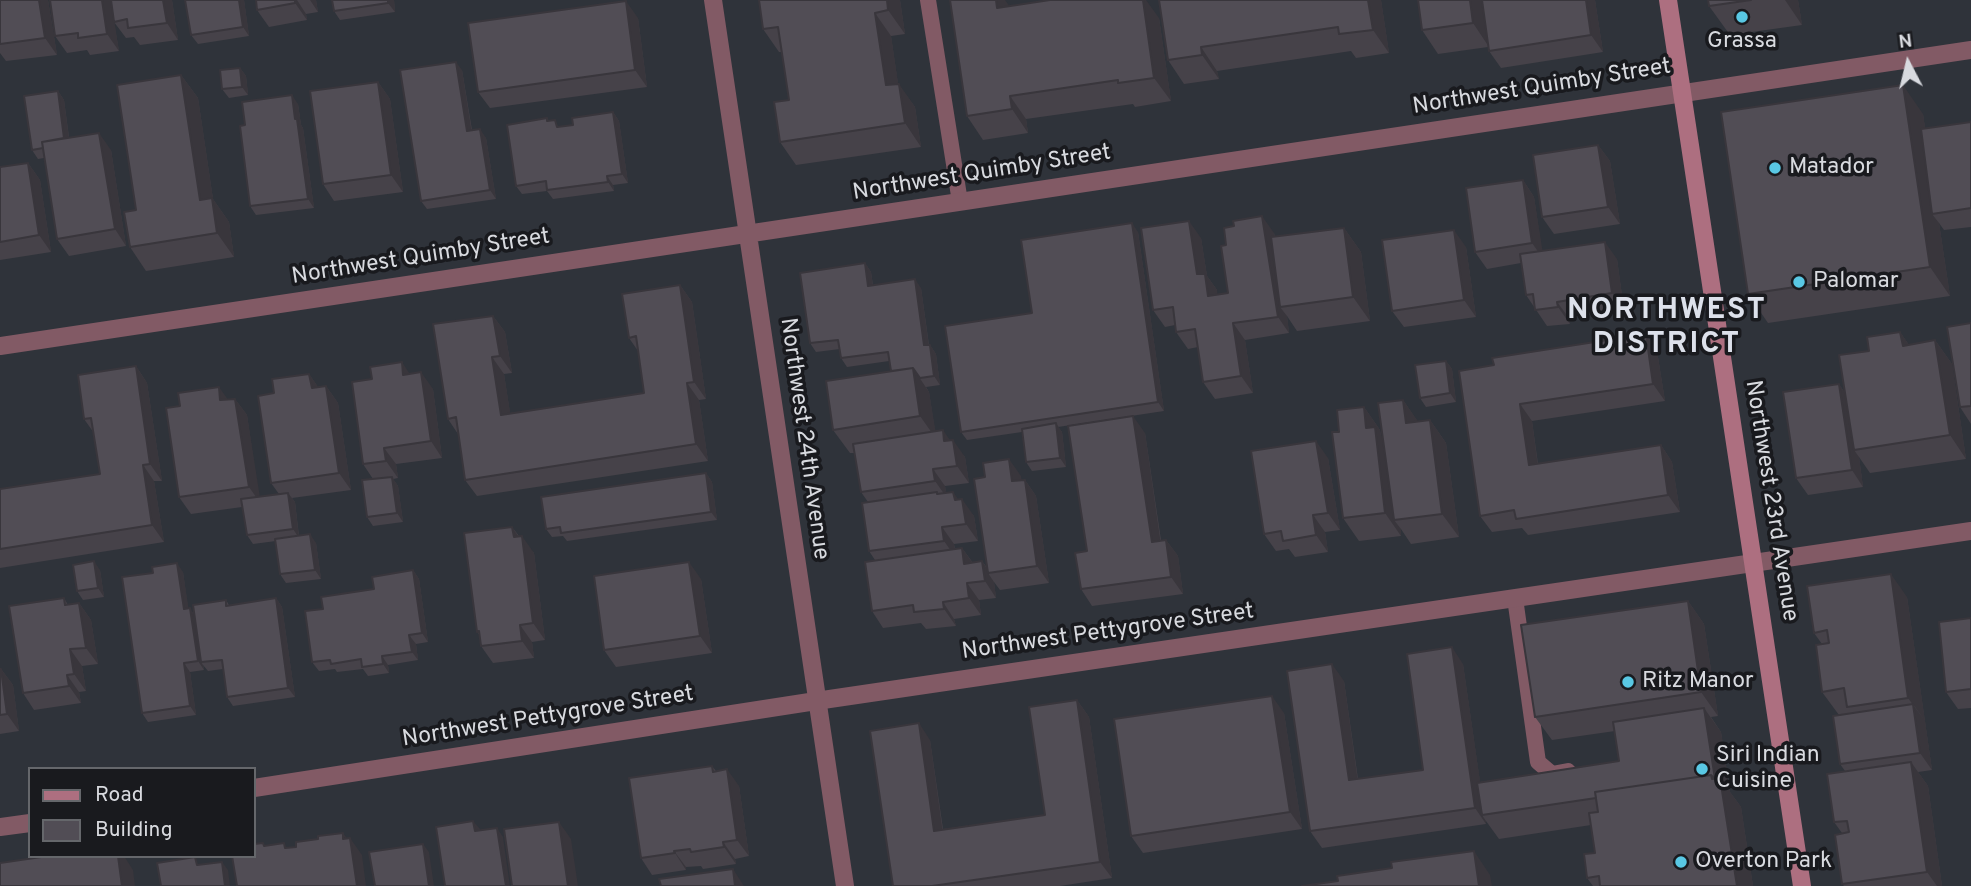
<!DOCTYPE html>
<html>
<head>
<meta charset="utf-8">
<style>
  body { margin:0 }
  #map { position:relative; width:1971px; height:886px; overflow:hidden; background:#2f333a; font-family:Overpass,sans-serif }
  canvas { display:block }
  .legend { position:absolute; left:28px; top:767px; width:228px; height:91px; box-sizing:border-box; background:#191a1e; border:2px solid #65676b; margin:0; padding:9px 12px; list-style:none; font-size:21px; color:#d8dadf }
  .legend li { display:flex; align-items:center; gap:14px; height:35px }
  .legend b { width:35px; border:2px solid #65676b }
  .north { position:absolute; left:1873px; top:28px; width:70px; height:70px; -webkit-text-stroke:5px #191a1e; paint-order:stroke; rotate:353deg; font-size:19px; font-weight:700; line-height:28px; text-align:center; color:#d8dadf }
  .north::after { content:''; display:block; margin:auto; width:24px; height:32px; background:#d8dadf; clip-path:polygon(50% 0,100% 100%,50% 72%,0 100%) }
</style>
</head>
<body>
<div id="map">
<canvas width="1971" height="886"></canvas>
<ul class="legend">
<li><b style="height:9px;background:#ad6f80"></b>Road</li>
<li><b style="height:19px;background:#514d55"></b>Building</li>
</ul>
<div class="north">N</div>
</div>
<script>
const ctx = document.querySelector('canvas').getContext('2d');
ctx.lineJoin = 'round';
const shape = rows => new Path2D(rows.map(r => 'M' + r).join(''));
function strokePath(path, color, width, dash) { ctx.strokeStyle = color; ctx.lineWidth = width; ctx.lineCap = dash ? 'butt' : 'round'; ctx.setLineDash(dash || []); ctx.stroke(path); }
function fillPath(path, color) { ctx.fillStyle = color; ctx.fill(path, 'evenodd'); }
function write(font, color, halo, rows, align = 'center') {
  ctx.font = font + ' Overpass,sans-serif'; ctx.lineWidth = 7; ctx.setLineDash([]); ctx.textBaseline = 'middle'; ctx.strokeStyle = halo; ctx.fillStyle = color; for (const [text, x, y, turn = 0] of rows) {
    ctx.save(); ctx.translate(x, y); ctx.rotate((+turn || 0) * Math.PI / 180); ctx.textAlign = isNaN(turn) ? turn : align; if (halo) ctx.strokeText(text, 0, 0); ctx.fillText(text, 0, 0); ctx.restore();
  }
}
const lane = shape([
  [928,0,960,202],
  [1515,598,1538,762,1552,774,1568,771]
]);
const street = shape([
  [713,0,845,886],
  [0,346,1971,50],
  [254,788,816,701,1971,531],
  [0,827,30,823]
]);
const secondary = shape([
  [1668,0,1802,886]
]);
const wall = shape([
  [0,0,48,0,57,55,6,61,0,53],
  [172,0,178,40,140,45,134,37,126,38,114,22,119,51,90,55,87,50,67,53,55,36],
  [244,0,249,36,198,44,191,35],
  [256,0,316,0,318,12,306,14,307,20,269,27,257,10],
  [394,0,395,12,340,20,334,11],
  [900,0,905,34,891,36,898,84,915,107,921,147,796,165,780,142,789,100,782,52,779,52,763,29],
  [1159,0,1381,0,1389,53,1356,58,1351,51,1217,71,1219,79,1184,84,1168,60],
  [1595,0,1603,52,1501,68,1489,51,1488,47,1438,54,1422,30],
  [1708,0,1798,0,1802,25,1730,35,1709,6],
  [1009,6,1159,18,1171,101,1135,107,1133,104,1026,119,1028,133,983,140,967,116],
  [638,18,647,87,490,108,478,92],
  [240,68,246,76,248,95,229,98,222,89],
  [462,70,472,130,486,138,496,199,427,209,421,201],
  [181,75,198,98,213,199,229,222,234,257,146,271,130,247,136,210],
  [378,82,390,99,403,192,334,201,323,184],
  [58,91,64,100,69,137,111,150,126,246,69,256,57,239,44,158,38,159,32,150],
  [298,104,301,125,303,128,314,208,256,215,250,206,245,125],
  [613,112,619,121,628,183,613,185,614,191,553,199,547,191,522,194,516,186,547,118,549,121,560,127,573,125],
  [1923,114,1925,128,1971,122,1971,227,1944,230,1939,223,1950,296,1768,323,1748,294],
  [1598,145,1610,161,1620,224,1554,234,1542,217],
  [28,163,40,180,51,252,0,260,0,167],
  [1523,180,1534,197,1542,251,1617,259,1624,310,1569,318,1570,324,1547,326,1526,295,1521,263,1487,269,1475,252],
  [1344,228,1361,252,1370,321,1297,331,1287,316,1289,333,1245,340,1253,393,1215,399,1203,382,1198,347,1188,349,1176,332,1175,325,1165,327,1153,310,1201,238,1207,276,1217,290,1217,294,1228,293,1274,233,1275,237],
  [1138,232,1164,411,1058,427,1062,432,1066,467,1032,471,1026,462,1022,432,967,440,961,432,1032,313],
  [1466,247,1476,317,1404,327,1392,311],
  [865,263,871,272,873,285,921,288,929,345,930,345,936,354,940,385,926,387,929,392,935,431,950,440,965,457,969,483,945,486,946,493,959,500,974,516,978,541,954,544,955,549,962,548,973,563,982,561,988,569,1021,476,1021,480,1025,480,1036,496,1049,583,1000,590,994,582,996,598,979,600,981,615,954,619,956,626,926,629,921,623,883,628,872,611,875,560,869,551,868,502,861,492,855,453,850,453,833,430,891,371,889,361,847,367,841,358,840,349,816,352,810,343],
  [680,285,692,302,706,399,699,400,708,461,477,496,465,480,458,434,448,419,493,316,505,332,512,373,504,374,510,413,644,393,638,351,629,338],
  [1971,323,1971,424,1960,407],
  [1900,332,1909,345,1935,340,1952,364,1966,459,1870,473,1859,457,1863,487,1808,495,1796,478,1839,384,1845,393,1869,351],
  [1646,334,1657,351,1665,401,1532,421,1538,464,1661,445,1672,462,1680,512,1528,535,1522,528,1492,532,1480,516,1494,365],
  [1446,361,1452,369,1456,402,1426,407,1420,398],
  [136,366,147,383,162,481,154,481,164,542,0,568,0,489,100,474,94,433,84,419],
  [309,374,318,387,326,386,338,403,351,490,292,498,295,502,299,536,316,543,321,579,286,583,280,574,276,541,253,544,247,535,242,507,191,514,179,497,227,400,235,399,247,415,259,497,279,494,271,483,274,393],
  [410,374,433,389,442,458,396,464,398,478,393,479,398,486,403,522,373,526,367,517,373,479,363,464],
  [1403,400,1418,422,1430,420,1446,443,1459,537,1411,544,1401,529,1401,536,1359,541,1343,518,1339,432,1364,407,1380,430,1381,436,1383,439],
  [1145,433,1161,540,1166,540,1178,556,1183,594,1092,606,1081,589,1087,551],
  [1328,458,1340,530,1325,532,1328,552,1295,557,1289,549,1276,551,1264,534],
  [706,473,712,482,717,520,567,541,563,536,552,537,546,529],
  [512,527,519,536,534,553,545,640,532,642,534,658,493,663,481,646,480,636,477,632],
  [100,570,104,597,83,600,77,591],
  [413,570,419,579,428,642,416,644,418,660,388,665,389,673,368,676,363,669,337,672,335,669,319,671,312,662,323,609,374,589],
  [183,572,188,608,194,614,226,600,229,605,276,598,282,607,295,697,233,706,227,697,223,669,208,671,203,665,204,670,190,672,196,715,148,722,142,713],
  [701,579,712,653,616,667,604,650],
  [1907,597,1932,770,1918,772,1928,786,1942,886,1844,886,1842,884,1842,833,1834,822,1845,771,1840,764,1839,715,1822,692,1822,644,1814,633],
  [64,598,68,605,79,603,91,620,98,664,82,666,86,691,79,692,81,703,34,710,23,693],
  [1688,601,1704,624,1718,716,1711,717,1721,732,1730,792,1741,807,1753,886,1593,886,1587,878,1595,853,1591,825,1499,839,1486,821,1486,824,1322,848,1310,831,1344,681,1358,779,1423,770,1463,664,1480,782,1619,761,1615,731,1552,740,1535,717],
  [1971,618,1971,708,1958,709,1946,692],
  [0,669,1,669,13,685,19,731,0,734],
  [1077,700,1089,717,1112,878,1060,886,893,886,930,740,943,829,1045,815],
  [1284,713,1302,829,1143,853,1131,836],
  [712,766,716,771,739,786,749,856,735,859,736,864,703,869,701,866,686,867,686,870,652,875,641,858]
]);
const shadedWall = shape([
  [39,0,48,0,57,55,45,38],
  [102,0,111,0,119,51,107,34],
  [163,0,172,0,178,40,167,23],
  [239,0,244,0,249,36,243,27],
  [295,0,297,0,306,14,307,20,295,3],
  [310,0,316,0,318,12],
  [388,0,394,0,395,12,388,3],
  [887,0,900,0,905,34,888,10],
  [996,0,1005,0,1010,7,997,8],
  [1143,0,1146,0,1159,18,1171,101,1154,78],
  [1368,0,1381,0,1389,53,1373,30],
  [1470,0,1483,0,1489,47,1473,23],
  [1586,0,1595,0,1603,52,1591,35],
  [1785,0,1798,0,1802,25],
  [626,1,638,18,647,87,635,70],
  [875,13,891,36,902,109,886,85],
  [1201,47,1217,71,1219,79,1202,55],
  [456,62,462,70,473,140,467,131],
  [240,68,246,76,248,95,242,87],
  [181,75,198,98,213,199,229,222,234,257,217,233,200,200],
  [378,82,390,99,403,192,391,175],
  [899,84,915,107,921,147,905,123],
  [1903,85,1923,114,1938,213,1932,214,1939,223,1950,296,1930,267],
  [58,91,64,100,71,154,65,145],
  [292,95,298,104,301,125,303,128,314,208,308,199],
  [1010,96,1026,119,1028,133,1012,109],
  [613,112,619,121,628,183,622,174],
  [480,129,486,138,496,199,490,190],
  [99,133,111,150,126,246,115,229],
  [1598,145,1610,161,1620,224,1608,207],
  [28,163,40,180,51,252,39,235],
  [607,176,613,185,614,191,608,182],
  [1523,180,1534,197,1544,260,1532,243],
  [1262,216,1274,233,1285,306,1280,307,1287,316,1289,333,1278,317],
  [1189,221,1201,238,1207,276,1217,290,1220,313,1208,296,1197,274],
  [1132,223,1138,232,1164,411,1158,402],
  [1344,228,1361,252,1370,321,1353,297],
  [1454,230,1466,247,1476,317,1464,300],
  [1605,242,1617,259,1624,310,1612,293],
  [865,263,871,272,874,294,868,286],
  [915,279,921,288,930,354,924,345],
  [680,285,692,302,706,399,694,382],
  [1557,302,1569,318,1570,324,1558,307],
  [493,316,505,332,512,373,500,356],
  [1233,323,1245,340,1253,393,1241,376],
  [1900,332,1917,356,1903,346],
  [1646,334,1657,351,1665,401,1653,384],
  [1935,340,1952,364,1966,459,1950,435],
  [930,345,936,354,940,385,934,376],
  [492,357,504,374,513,431,501,415],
  [1446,361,1452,369,1456,402,1450,393],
  [402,362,413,379,403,375],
  [136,366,147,383,162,481,150,464],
  [913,368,929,392,937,440,920,416],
  [421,372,433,389,442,458,431,441],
  [309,374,321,391,312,388],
  [687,383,699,400,708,461,696,444],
  [1839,384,1850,401,1854,450,1859,457,1863,487,1852,470],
  [326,386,338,403,351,490,339,473],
  [219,387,231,404,220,400],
  [235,399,247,415,261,504,249,487],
  [1403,400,1419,423,1406,423],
  [1520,404,1532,421,1540,482,1529,465],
  [1364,407,1380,430,1381,436,1391,450,1394,520,1401,529,1401,536,1385,513,1366,428],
  [1133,416,1145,433,1163,559,1152,542],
  [1430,420,1446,443,1459,537,1442,514],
  [1056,423,1062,432,1066,467,1060,458],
  [943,430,954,446,953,440,965,457,969,483,957,466,944,441],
  [1316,441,1328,458,1340,530,1328,513],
  [1661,445,1672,462,1680,512,1668,495],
  [384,448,396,464,398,478,386,461],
  [1009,459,1021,476,1024,498,1012,481],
  [143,465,154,481,164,542,152,525],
  [933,469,945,486,947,498,935,481],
  [706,473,712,482,717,520,711,512],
  [392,477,398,486,403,522,397,513],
  [1025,480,1036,496,1049,583,1037,566],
  [953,492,963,506,962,499,974,516,978,541,966,524,955,500],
  [288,493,295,502,299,538,293,529],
  [1313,515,1325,532,1328,552,1316,535],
  [512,527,523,543,522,536,534,553,545,640,533,623],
  [942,527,954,544,956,558,944,541],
  [310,534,316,543,321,579,315,570],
  [1166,540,1178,556,1183,594,1171,577],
  [962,548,974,565,964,564],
  [94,561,100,570,104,597,98,588],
  [982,561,990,573,988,573,994,582,996,598,985,581],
  [689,562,701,579,712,653,700,636],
  [177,563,183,572,190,618,184,609],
  [413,570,419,579,428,642,422,633],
  [1891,574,1907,597,1925,721,1908,698],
  [967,583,979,600,981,615,969,598],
  [276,598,282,607,295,697,288,688],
  [1688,601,1704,624,1718,716,1701,692],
  [943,602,954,619,956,626,944,609],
  [79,603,91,620,98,664,86,648],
  [190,608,196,617,201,662,203,665,204,670,198,661],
  [520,625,532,642,534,658,522,641],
  [409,635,416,644,418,660,412,652],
  [1452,647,1463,664,1485,815,1482,815,1486,821,1486,824,1475,808],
  [70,649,82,666,86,691,74,674],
  [382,656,388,665,389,673,383,664],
  [184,663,190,672,196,715,190,706],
  [1332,664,1344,681,1360,797,1349,780],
  [1,669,13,685,19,731,7,714],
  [67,675,79,692,81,703,69,686],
  [1272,696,1284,713,1302,829,1290,812],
  [1077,700,1089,717,1112,878,1100,862],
  [1913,704,1925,721,1932,770,1920,753],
  [1704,708,1721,732,1730,792,1741,807,1753,886,1737,886,1711,775,1715,780],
  [919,723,930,740,945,848,934,831],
  [1911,762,1928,786,1942,886,1937,886,1927,872],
  [727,769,739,786,749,856,737,840],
  [473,821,480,829,481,840,475,831],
  [559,822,571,839,578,886,568,886],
  [497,828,503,837,510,886,506,886],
  [343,833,351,844,350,838,362,855,366,886,357,886],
  [723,842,735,859,736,864,724,847],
  [423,844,429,852,434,886,429,886],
  [674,851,686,867,686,870,675,853],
  [1474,851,1490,875,1492,886,1479,886],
  [118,856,124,856,133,870,135,886,122,886],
  [222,862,228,870,230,886,225,886],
  [733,869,744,886,745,886,735,886]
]);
const building = shape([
  [0,0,39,0,45,38,0,44,0,0],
  [50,0,102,0,107,34,78,38,78,33,55,36,50,0],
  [111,0,163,0,167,23,128,28,127,19,114,22,111,0],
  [185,0,239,0,243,27,191,35,185,0],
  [256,0,295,0,295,3,257,10,256,0],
  [332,0,388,0,388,3,334,11,332,0],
  [759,0,887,0,888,10,875,13,886,85,899,84,905,123,780,142,774,102,789,100,778,27,763,29,759,0],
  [950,0,996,0,997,8,1050,0,1143,0,1154,78,1118,83,1118,80,1010,96,1012,109,967,116,950,0],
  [1159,0,1368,0,1373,30,1339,34,1338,27,1201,47,1202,55,1168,60,1159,0],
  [1418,0,1470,0,1473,23,1422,30,1418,0],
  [1482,0,1586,0,1591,35,1489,51,1482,0],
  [1708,0,1751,0,1709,6,1708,0],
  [626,1,635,70,478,92,468,23,626,1],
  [456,62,467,131,480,129,490,190,421,201,400,70,456,62],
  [240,68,242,87,222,89,220,70,240,68],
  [181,75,200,200,212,198,217,233,130,247,124,212,136,210,117,85,181,75],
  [378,82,391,175,323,184,310,91,378,82],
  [1903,85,1930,267,1748,294,1721,112,1903,85],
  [58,91,64,138,42,142,43,148,32,150,24,96,58,91],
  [292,95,295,119,297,119,308,199,250,206,240,126,245,125,242,102,292,95],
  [613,112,622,174,607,176,608,182,547,190,546,181,516,186,507,125,547,118,547,121,555,120,557,127,573,125,572,118,613,112],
  [1971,122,1971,208,1932,214,1921,129,1971,122],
  [99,133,115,229,57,239,42,142,99,133],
  [1598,145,1608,207,1542,217,1533,155,1598,145],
  [28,163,39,235,0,242,0,167,28,163],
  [1523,180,1532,243,1475,252,1466,188,1523,180],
  [1262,216,1278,317,1233,323,1241,376,1203,382,1195,329,1176,332,1173,307,1153,310,1141,228,1189,221,1197,274,1205,274,1208,296,1228,293,1221,246,1226,245,1224,228,1234,226,1233,221,1262,216],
  [1132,223,1158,402,961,432,945,326,1032,313,1021,240,1132,223],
  [1344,228,1353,297,1280,307,1271,237,1344,228],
  [1454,230,1464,300,1392,311,1382,240,1454,230],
  [1605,242,1612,293,1557,302,1558,307,1535,310,1533,294,1526,295,1520,254,1605,242],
  [865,263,868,286,915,279,924,345,930,345,934,376,920,378,913,368,891,371,888,352,841,358,838,340,810,343,800,273,865,263],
  [680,285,694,382,687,383,696,444,465,480,456,417,448,419,433,324,493,316,500,356,492,357,501,415,644,393,636,336,629,338,622,294,680,285],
  [1971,323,1971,406,1960,407,1947,327,1971,323],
  [1900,332,1903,346,1935,340,1950,435,1854,450,1839,355,1869,351,1867,337,1900,332],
  [1646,334,1653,384,1520,404,1529,465,1661,445,1668,495,1516,519,1514,510,1480,516,1459,371,1494,365,1492,358,1646,334],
  [1446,361,1450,393,1420,398,1415,365,1446,361],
  [402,362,403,375,421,372,431,441,384,448,386,461,363,464,352,382,372,379,370,367,402,362],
  [136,366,150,464,143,465,152,525,0,549,0,489,100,474,91,418,84,419,78,375,136,366],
  [913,368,920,416,833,430,826,381,913,368],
  [309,374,312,388,326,386,339,473,271,483,258,396,274,393,272,379,309,374],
  [1839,384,1852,470,1796,478,1783,392,1839,384],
  [219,387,220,400,235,399,249,487,179,497,166,408,180,406,178,393,219,387],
  [1403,400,1406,423,1430,420,1442,514,1394,520,1378,403,1403,400],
  [1364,407,1366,428,1375,427,1385,513,1343,518,1332,432,1339,432,1337,410,1364,407],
  [1133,416,1152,542,1166,540,1171,577,1081,589,1075,553,1087,551,1068,426,1133,416],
  [1056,423,1060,458,1026,462,1022,429,1056,423],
  [943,430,944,441,953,440,957,466,933,469,935,481,861,492,853,444,943,430],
  [1316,441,1328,513,1313,515,1316,535,1283,541,1281,531,1264,534,1251,451,1316,441],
  [1009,459,1012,481,1025,480,1037,566,988,573,974,479,985,477,983,463,1009,459],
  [706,473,711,512,561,533,560,527,546,529,541,497,706,473],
  [392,477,397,513,367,517,362,480,392,477],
  [937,492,937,494,953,492,955,500,962,499,966,524,942,527,944,541,869,551,862,503,937,492],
  [288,493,293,529,247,535,241,499,288,493],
  [512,527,514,537,522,536,533,623,520,625,522,641,481,646,479,631,477,632,464,533,512,527],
  [310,534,315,570,280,574,275,539,310,534],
  [962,548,964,564,982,561,985,581,967,583,969,598,943,602,944,609,914,612,913,605,872,611,865,562,962,548],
  [94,561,98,588,77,591,73,565,94,561],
  [689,562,700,636,604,650,594,576,689,562],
  [177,563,184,609,190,608,198,661,184,663,190,706,142,713,122,577,153,573,152,567,177,563],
  [413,570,422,633,409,635,412,652,382,656,383,664,362,667,361,659,331,664,330,660,312,662,305,611,323,609,321,597,374,589,372,577,413,570],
  [1891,574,1908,698,1847,707,1844,688,1822,692,1816,645,1829,643,1827,630,1814,633,1807,586,1891,574],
  [64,598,65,605,79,603,86,648,70,649,74,674,67,675,69,686,23,693,9,606,64,598],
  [276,598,288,688,227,697,222,660,201,662,193,605,226,600,226,606,276,598],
  [1688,601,1701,692,1535,717,1521,625,1688,601],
  [1971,618,1971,689,1946,692,1939,622,1971,618],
  [1452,647,1475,808,1310,831,1287,671,1332,664,1349,780,1423,770,1407,654,1452,647],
  [0,669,1,669,7,714,0,715,0,669],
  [1272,696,1290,812,1131,836,1114,719,1272,696],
  [1077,700,1100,862,932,886,893,886,870,731,919,723,934,831,1045,815,1029,707,1077,700],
  [1913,704,1920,753,1840,764,1833,716,1913,704],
  [1704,708,1715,779,1711,775,1595,792,1596,798,1482,815,1477,783,1619,761,1613,722,1704,708],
  [1911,762,1927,872,1842,884,1835,835,1849,832,1847,821,1834,822,1827,774,1911,762],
  [712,766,713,772,727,769,737,840,723,842,724,847,691,852,690,849,674,851,675,853,641,858,629,778,712,766],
  [1711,775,1712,779,1720,778,1737,886,1600,886,1599,876,1587,878,1584,854,1595,853,1589,813,1598,812,1595,792,1711,775],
  [473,821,475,831,497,828,506,886,445,886,436,827,473,821],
  [559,822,568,886,512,886,504,829,559,822],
  [343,833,343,839,350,838,357,886,237,886,232,856,254,856,254,844,263,843,264,846,284,843,285,848,296,847,296,842,318,839,318,836,343,833],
  [423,844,429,886,375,886,369,852,423,844],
  [1474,851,1479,886,1302,886,1338,881,1337,876,1392,868,1391,862,1474,851],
  [48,856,118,856,122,886,0,886,0,863,48,856],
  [195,857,197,865,222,862,225,886,161,886,157,863,195,857],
  [733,869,735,886,661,886,659,879,733,869]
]);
const markers = [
  [1742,17,7,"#59c8e4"],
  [1775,168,7,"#59c8e4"],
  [1799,282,7,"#59c8e4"],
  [1628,682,7,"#59c8e4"],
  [1702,769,7,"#59c8e4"],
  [1681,862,7,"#59c8e4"]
];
const poiNames = [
  ["Grassa",1742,42,"center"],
  ["Matador",1789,168],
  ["Palomar",1813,282],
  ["Ritz Manor",1642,682],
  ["Siri Indian",1716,756],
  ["Cuisine",1716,782],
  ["Overton Park",1695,862]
];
const streetNames = [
  ["Northwest Quimby Street",1542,88,-9],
  ["Northwest Quimby Street",982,174,-9],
  ["Northwest Quimby Street",421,258,-9],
  ["Northwest 24th Avenue",803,439,82],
  ["Northwest 23rd Avenue",1770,501,81],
  ["Northwest Pettygrove Street",1108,633,-8],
  ["Northwest Pettygrove Street",548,718,-9]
];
const districtNames = [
  ["NORTHWEST",1667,312],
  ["DISTRICT",1667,346]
];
strokePath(lane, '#825a65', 16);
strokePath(street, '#825a65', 18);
strokePath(secondary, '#ad6f80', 18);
fillPath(wall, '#464249');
fillPath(shadedWall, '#39363c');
fillPath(building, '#514d55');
strokePath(building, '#39363c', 2);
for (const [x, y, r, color] of markers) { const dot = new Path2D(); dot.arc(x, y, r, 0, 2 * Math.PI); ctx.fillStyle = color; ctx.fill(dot); strokePath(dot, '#191a1e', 2.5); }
write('23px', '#d8dadf', '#191a1e', poiNames, 'left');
write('23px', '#d8dadf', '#191a1e', streetNames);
ctx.letterSpacing = '2px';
write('bold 30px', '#dde1eb', '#191a1e', districtNames);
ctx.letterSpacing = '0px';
</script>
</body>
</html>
